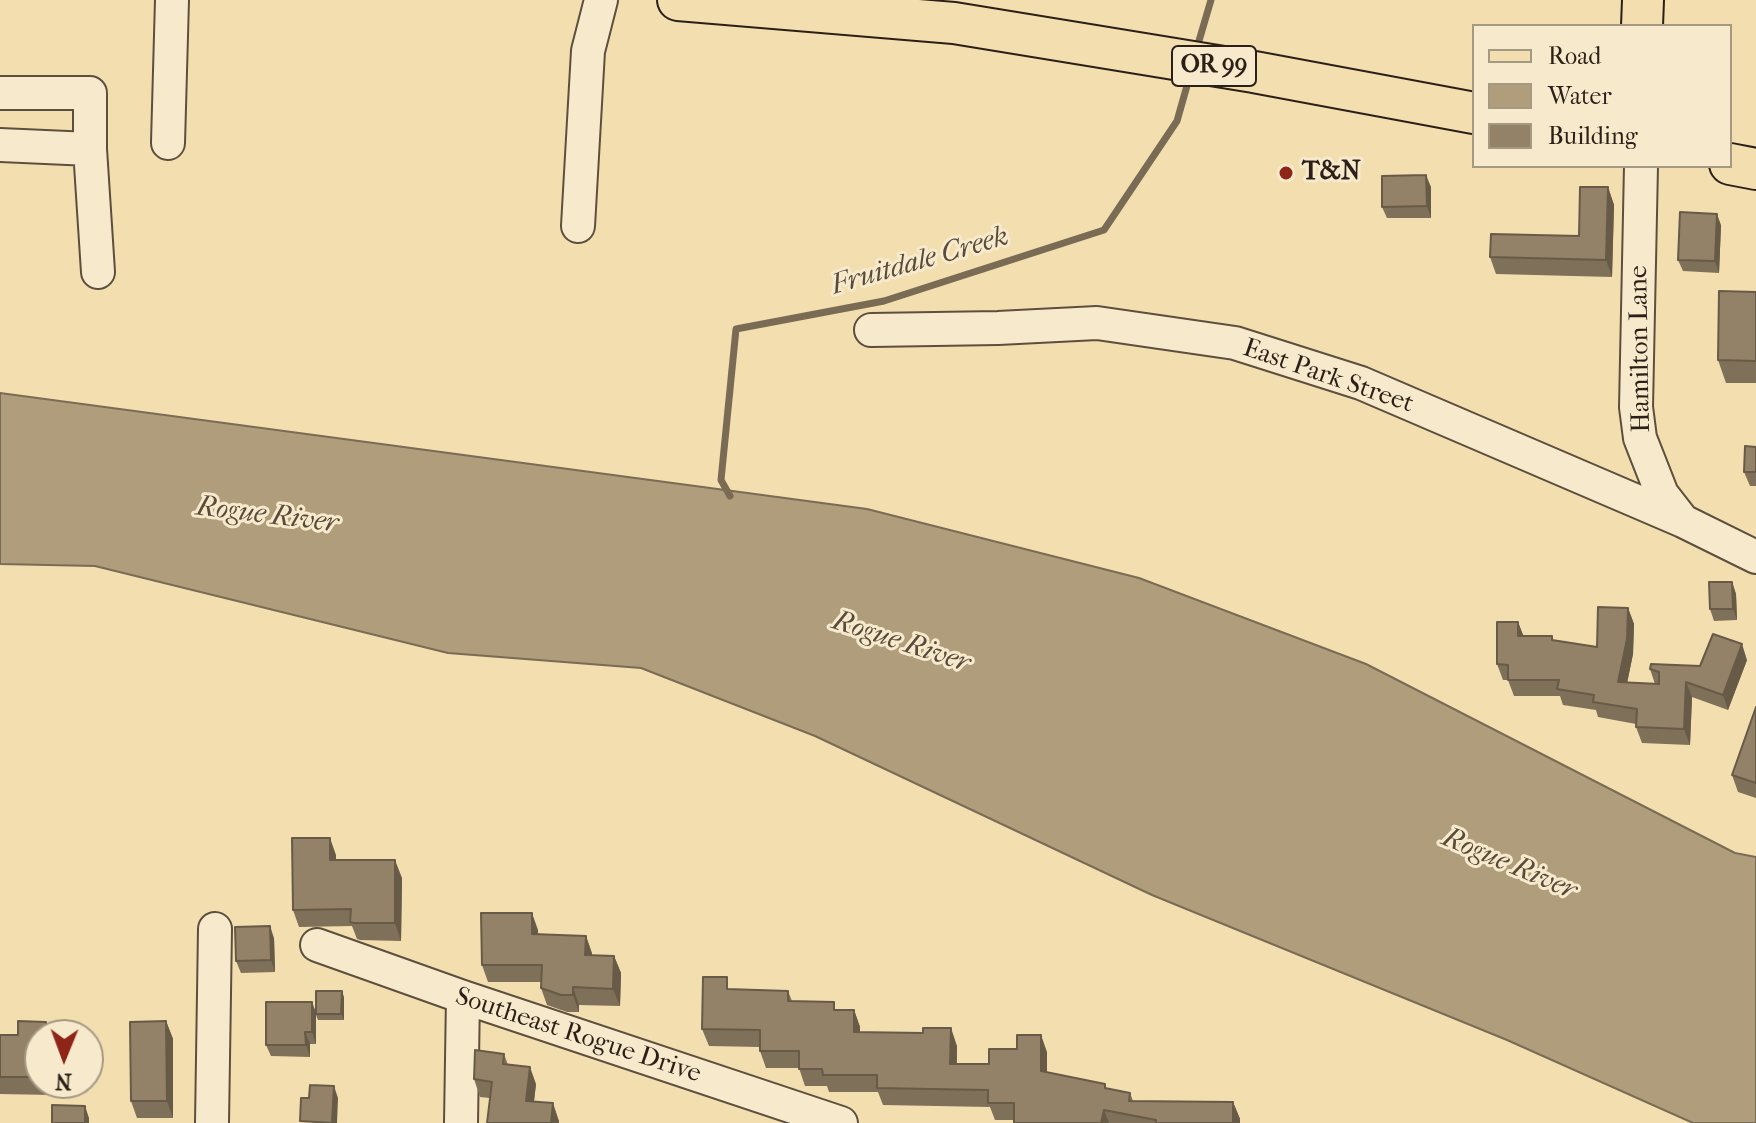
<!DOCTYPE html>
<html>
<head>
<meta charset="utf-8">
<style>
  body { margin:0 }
  #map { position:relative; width:1756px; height:1123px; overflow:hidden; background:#f3deb0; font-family:"IM FELL French Canon",serif }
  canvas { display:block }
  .legend { position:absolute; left:1472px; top:24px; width:260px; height:144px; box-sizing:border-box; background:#f7eacc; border:2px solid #a59984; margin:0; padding:10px 14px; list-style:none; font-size:24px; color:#2b1f18 }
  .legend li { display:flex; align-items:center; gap:16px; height:40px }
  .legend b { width:40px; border:2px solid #a59984 }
  .north { position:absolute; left:24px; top:1019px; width:80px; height:80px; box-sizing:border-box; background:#f7eacc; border:2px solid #a59984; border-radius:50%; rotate:181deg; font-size:22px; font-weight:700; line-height:32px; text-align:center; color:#2b1f18 }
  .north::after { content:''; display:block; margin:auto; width:28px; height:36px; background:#8f2418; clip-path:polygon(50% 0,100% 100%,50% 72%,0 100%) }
</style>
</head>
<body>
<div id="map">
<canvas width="1756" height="1123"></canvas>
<ul class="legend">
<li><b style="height:10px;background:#f3deb0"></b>Road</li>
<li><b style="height:22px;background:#af9d7c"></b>Water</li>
<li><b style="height:22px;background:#938267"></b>Building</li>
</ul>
<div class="north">N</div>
</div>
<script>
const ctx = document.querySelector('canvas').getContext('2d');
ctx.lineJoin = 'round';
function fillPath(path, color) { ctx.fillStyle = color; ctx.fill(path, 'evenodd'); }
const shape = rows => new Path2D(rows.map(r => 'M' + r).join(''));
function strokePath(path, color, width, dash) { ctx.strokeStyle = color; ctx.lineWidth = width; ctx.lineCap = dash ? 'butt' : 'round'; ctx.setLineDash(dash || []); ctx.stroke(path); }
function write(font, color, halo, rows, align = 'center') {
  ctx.font = font + ' "IM FELL French Canon",serif'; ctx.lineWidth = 6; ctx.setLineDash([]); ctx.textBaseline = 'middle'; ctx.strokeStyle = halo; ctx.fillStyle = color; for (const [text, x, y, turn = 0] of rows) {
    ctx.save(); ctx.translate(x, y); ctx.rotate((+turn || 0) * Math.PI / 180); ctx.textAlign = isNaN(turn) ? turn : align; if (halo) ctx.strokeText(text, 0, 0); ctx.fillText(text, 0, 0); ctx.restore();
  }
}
const water = shape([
  [0,393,867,509,1139,578,1366,664,1735,853,1756,857,1756,1123,1693,1123,1507,1040,1152,895,815,736,641,668,448,653,95,566,0,564,0,393]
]);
const stream = shape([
  [1196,51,1211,0],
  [730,496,721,480,736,329,884,301,1104,230,1177,121,1190,75]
]);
const minor = shape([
  [0,93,90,93,90,149],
  [168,143,172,0],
  [0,145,90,149,98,272],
  [1641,166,1636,407,1640,438,1662,494,1683,521],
  [578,226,588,51,601,0],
  [871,330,998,328,1097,323,1235,343,1361,383,1683,521,1756,557],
  [317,945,463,997,841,1123],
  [212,1123,215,929],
  [461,1123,463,997]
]);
const major = shape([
  [678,0,954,23,1254,72,1474,113],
  [1642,26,1643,0],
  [1730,164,1756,169]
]);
const wall = shape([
  [1431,187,1431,218,1387,218,1382,207],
  [1608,187,1614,205,1612,277,1496,274,1490,257,1579,236],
  [1721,225,1719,273,1683,271,1678,260],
  [1756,292,1756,383,1726,383,1718,360],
  [1756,447,1756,486,1750,486,1744,472],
  [1732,582,1736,594,1737,620,1714,621,1710,609],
  [1628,608,1634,624,1633,654,1627,683,1655,684,1650,669,1700,666,1747,660,1728,710,1692,697,1690,745,1642,743,1636,727,1636,724,1598,717,1596,710,1563,705,1560,696,1514,696,1508,680,1503,680,1497,664,1518,622,1523,636,1597,647],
  [1756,707,1756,798,1738,792,1732,775],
  [336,855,336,860,402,878,401,941,360,940,357,939,352,926,299,927,293,910],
  [538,930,538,934,586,936,592,955,614,956,621,973,620,1006,579,1005,579,1012,567,1012,547,1005,541,988,541,982,488,982,482,965],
  [274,938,275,972,241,973,236,961],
  [732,990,788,991,792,1001,837,1010,854,1010,860,1027,860,1032,957,1046,957,1064,989,1064,1047,1052,1047,1072,1107,1088,1130,1093,1133,1101,1233,1102,1240,1119,1240,1123,1014,1123,1014,1120,995,1120,990,1107,883,1105,878,1092,829,1092,827,1086,805,1086,799,1068,766,1068,760,1051,760,1047,709,1046,702,1029],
  [344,997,344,1020,318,1020,316,1015,316,1044,310,1044,310,1057,271,1056,266,1045,312,1002,316,1013],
  [166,1021,173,1039,173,1118,137,1118,131,1101],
  [0,1035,40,1035,40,1083,52,1083,52,1095,0,1094],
  [504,1054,508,1065,536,1084,534,1101,559,1121,559,1123,487,1123,490,1098,480,1097,474,1079]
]);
const shadedWall = shape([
  [1426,175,1431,187,1431,218,1427,206],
  [1608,187,1614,205,1612,277,1606,260],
  [1717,214,1721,225,1719,273,1715,261],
  [1732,582,1736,594,1737,620,1733,609],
  [1628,608,1634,624,1633,654,1624,698,1618,682],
  [1518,622,1524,637,1518,636],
  [1742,644,1747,660,1728,710,1723,695],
  [1686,682,1692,697,1690,745,1684,729],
  [330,838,336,855,336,878,330,860],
  [395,860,402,878,401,941,395,923],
  [532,913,538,930,538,951,532,934],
  [270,926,274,938,275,972,271,960],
  [586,936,592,953,592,972,585,955],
  [614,956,621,973,620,1006,613,989],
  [573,987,579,1005,579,1012,573,995],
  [342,991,344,997,344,1020,341,1014],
  [312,1002,316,1013,316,1044,312,1032],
  [854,1010,860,1027,860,1049,854,1032],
  [166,1021,173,1039,173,1118,167,1101],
  [46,1022,51,1035,46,1035],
  [951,1028,957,1046,956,1081,950,1064],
  [305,1032,310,1044,310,1057,306,1045],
  [1041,1035,1047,1052,1047,1088,1041,1071],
  [530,1067,536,1084,532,1118,526,1101],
  [47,1083,52,1083,52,1095],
  [334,1086,338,1098,337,1123,332,1123],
  [1233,1102,1240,1119,1240,1123,1233,1123],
  [553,1103,559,1121,559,1123,551,1123],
  [85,1106,89,1118,89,1123,85,1123],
  [1104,1110,1109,1123,1101,1123]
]);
const building = shape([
  [1426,175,1427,206,1382,207,1382,176,1426,175],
  [1580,187,1608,187,1606,260,1490,257,1491,234,1579,236,1580,187],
  [1680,212,1717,214,1715,261,1678,260,1680,212],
  [1719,291,1756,292,1756,361,1718,360,1719,291],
  [1745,446,1756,447,1756,472,1744,472,1745,446],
  [1709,582,1732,582,1733,609,1710,609,1709,582],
  [1598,607,1628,608,1627,639,1618,682,1659,684,1659,672,1650,669,1651,664,1700,666,1713,634,1742,644,1723,695,1686,682,1684,729,1636,727,1637,709,1593,702,1594,695,1557,689,1559,680,1508,680,1508,665,1497,664,1497,622,1518,622,1518,636,1552,636,1552,640,1597,647,1598,607],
  [1756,707,1756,783,1732,775,1756,707],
  [292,838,330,838,330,860,395,860,395,923,354,923,350,922,351,909,293,910,292,838],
  [481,913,532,913,532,934,586,936,585,955,614,956,613,989,573,987,573,995,561,995,541,988,542,965,482,965,481,913],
  [270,926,271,960,236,961,235,927,270,926],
  [703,977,727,977,727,989,788,991,788,1001,834,1002,834,1010,854,1010,854,1032,923,1033,923,1028,951,1028,950,1064,989,1064,989,1049,1017,1049,1017,1035,1041,1035,1041,1071,1105,1084,1105,1088,1130,1093,1129,1101,1233,1102,1233,1123,1156,1123,1156,1120,1104,1110,1101,1123,1014,1123,1014,1103,988,1103,988,1090,877,1088,877,1075,823,1075,822,1069,799,1069,799,1051,760,1051,760,1030,702,1029,703,977],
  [316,991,342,991,341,1014,316,1014,316,991],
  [266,1002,312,1002,312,1032,305,1032,306,1045,266,1045,266,1002],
  [18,1021,46,1022,46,1035,40,1035,40,1077,0,1077,0,1035,18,1035,18,1021],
  [166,1021,167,1101,131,1101,130,1022,166,1021],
  [475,1050,504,1054,503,1064,530,1067,526,1101,553,1103,551,1123,487,1123,492,1082,474,1079,475,1050],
  [310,1085,334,1086,332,1123,300,1121,301,1098,309,1098,310,1085],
  [52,1105,85,1106,85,1123,52,1123,52,1105]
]);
const markers = [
  [1286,173,8,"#8f2418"]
];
const shields = [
  [1214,66,84]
];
const shieldNames = [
  ["OR 99",1214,66]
];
const poiNames = [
  ["T&N",1302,173]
];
const streetNames = [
  ["Hamilton Lane",1641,349,-91],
  ["East Park Street",1328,377,19],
  ["Southeast Rogue Drive",578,1036,18]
];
const waterNames = [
  ["Fruitdale Creek",920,262,-16],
  ["Rogue River",267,516,7],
  ["Rogue River",901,643,18],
  ["Rogue River",1509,865,23]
];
fillPath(water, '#af9d7c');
strokePath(water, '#7a6b54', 2);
strokePath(stream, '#7a6b54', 7);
strokePath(minor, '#5d4f3e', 36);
strokePath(major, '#2b1f18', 44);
strokePath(minor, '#f7eacc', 32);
strokePath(major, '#f3deb0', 40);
fillPath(wall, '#7e7059');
fillPath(shadedWall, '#675b48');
fillPath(building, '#938267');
strokePath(building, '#675b48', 2);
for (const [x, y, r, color] of markers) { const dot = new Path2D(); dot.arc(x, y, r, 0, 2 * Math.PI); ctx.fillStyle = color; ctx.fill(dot); strokePath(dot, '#f7eacc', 3); }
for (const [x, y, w] of shields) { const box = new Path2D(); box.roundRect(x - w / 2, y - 20, w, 40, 6); ctx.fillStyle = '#f7eacc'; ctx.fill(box); strokePath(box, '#2b1f18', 2); }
write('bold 24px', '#2b1f18', null, shieldNames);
write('bold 26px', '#2b1f18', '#f7eacc', poiNames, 'left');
write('26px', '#2b1f18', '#f7eacc', streetNames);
write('italic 28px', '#594b3b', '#f7eacc', waterNames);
</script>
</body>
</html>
